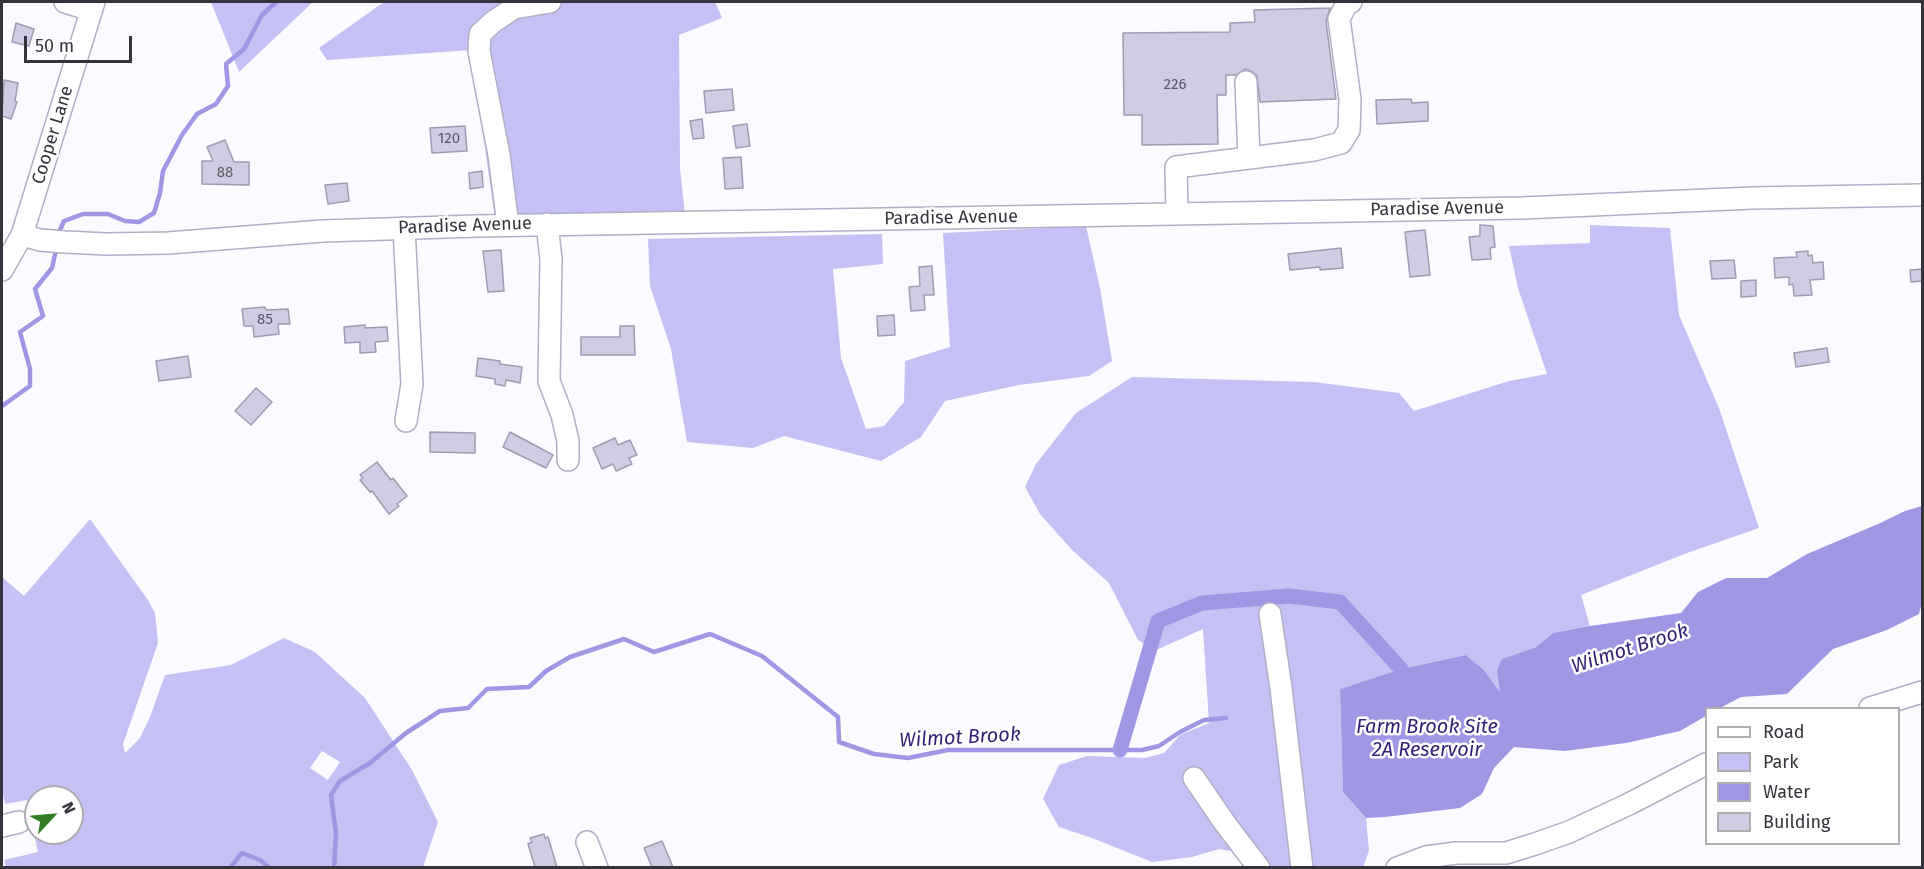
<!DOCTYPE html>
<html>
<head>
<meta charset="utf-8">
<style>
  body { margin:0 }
  #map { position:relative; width:1924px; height:869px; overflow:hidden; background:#fafaff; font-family:"Fira Sans",sans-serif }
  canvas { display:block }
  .frame { position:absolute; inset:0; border:3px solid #35343d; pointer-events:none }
  .legend { position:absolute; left:1705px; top:707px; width:195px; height:138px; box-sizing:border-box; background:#fff; border:2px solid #aeaeb1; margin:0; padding:8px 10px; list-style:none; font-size:18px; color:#35343d }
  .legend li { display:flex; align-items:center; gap:12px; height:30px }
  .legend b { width:30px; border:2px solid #aeaeb1 }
  .north { position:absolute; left:24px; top:785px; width:60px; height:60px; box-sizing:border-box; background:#fff; border:2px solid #aeaeb1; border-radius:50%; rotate:64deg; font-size:16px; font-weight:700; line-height:24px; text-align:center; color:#35343d }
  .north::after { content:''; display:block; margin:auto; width:21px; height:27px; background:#317c24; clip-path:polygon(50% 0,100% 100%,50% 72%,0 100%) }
  .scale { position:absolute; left:24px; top:36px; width:108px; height:27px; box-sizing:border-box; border:3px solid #35343d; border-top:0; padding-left:8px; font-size:18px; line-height:21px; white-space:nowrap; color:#35343d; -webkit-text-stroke:4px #fff; paint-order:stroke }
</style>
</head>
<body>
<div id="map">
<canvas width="1924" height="869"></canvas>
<div class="frame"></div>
<ul class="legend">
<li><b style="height:8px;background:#fff"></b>Road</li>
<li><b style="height:16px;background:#c5c1f4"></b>Park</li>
<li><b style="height:16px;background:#9f97e3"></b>Water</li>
<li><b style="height:16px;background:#cecde3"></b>Building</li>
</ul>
<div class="north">N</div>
<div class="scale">50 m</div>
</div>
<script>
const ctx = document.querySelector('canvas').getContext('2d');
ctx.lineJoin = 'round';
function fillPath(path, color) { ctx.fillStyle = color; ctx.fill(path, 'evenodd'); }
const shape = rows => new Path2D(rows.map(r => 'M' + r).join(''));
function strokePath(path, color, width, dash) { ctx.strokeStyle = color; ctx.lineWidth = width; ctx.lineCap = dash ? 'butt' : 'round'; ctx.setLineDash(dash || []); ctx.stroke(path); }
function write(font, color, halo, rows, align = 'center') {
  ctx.font = font + ' "Fira Sans",sans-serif'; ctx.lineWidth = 5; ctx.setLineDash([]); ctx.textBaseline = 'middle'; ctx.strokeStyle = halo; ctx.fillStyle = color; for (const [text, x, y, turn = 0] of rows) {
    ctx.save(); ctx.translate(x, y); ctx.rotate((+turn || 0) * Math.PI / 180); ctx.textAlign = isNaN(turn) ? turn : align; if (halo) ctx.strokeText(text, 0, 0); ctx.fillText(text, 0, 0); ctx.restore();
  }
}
const green = shape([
  [211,2,313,2,239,72],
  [384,2,715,2,722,18,679,35,680,168,685,215,495,218,471,50,327,60,319,48],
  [1590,225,1670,228,1679,315,1719,408,1759,528,1687,553,1581,595,1590,626,1553,633,1536,647,1502,659,1501,693,1484,670,1466,655,1401,669,1340,689,1343,792,1366,818,1369,851,1363,867,1262,867,1253,855,1219,849,1192,857,1152,862,1092,838,1059,827,1043,799,1059,765,1087,756,1145,758,1164,753,1180,735,1209,723,1203,629,1154,651,1138,640,1109,583,1072,550,1040,514,1025,487,1036,464,1076,413,1132,377,1314,382,1399,393,1414,411,1509,381,1547,374,1518,288,1509,246,1590,243],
  [1086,226,1100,288,1112,361,1089,376,1019,385,945,401,921,437,881,461,784,436,753,448,687,442,671,349,650,286,648,239,882,234,883,264,833,269,841,358,866,429,884,426,904,402,905,361,950,347,943,233],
  [90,519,148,600,155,613,158,643,123,744,125,753,140,738,150,717,165,675,231,665,284,638,315,652,365,698,412,770,438,822,423,867,6,867,4,860,38,852,34,833,72,833,72,797,36,797,36,828,32,812,30,812,27,800,5,804,2,790,2,577,24,596],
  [322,751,340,762,328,780,310,768]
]);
const water = shape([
  [1922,506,1922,602,1919,614,1887,630,1833,649,1787,694,1741,697,1720,708,1706,708,1706,716,1680,731,1626,743,1565,751,1514,747,1494,768,1482,794,1460,808,1385,817,1366,818,1343,792,1340,689,1401,669,1466,655,1484,670,1500,692,1497,671,1502,659,1536,647,1553,633,1590,626,1681,613,1698,592,1726,578,1767,578,1807,554,1878,524,1905,511]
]);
const stream = shape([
  [59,232,64,221,83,214,108,214,125,221,139,222,154,213,160,193,163,171,182,135,197,114,216,104,228,86,226,64,244,49,262,15,276,2],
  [2,406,30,386,30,369,20,332,43,316,35,289,52,268,56,250],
  [230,868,242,853,260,860,270,868],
  [334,868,336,833,331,795,340,781,370,763,406,733,440,711,468,708,487,689,529,687,546,671,570,657,624,639,654,652,710,634,762,656,838,717,839,742,874,754,908,758,948,750,1142,750,1159,746,1180,732,1204,720,1226,718]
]);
const canal = shape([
  [1120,750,1158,621,1202,603,1289,596,1340,602,1401,669,1407,687]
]);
const building = shape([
  [1330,8,1326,21,1336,99,1260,102,1257,76,1251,71,1245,69,1236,75,1226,75,1226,95,1217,95,1218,144,1142,145,1142,115,1124,115,1123,33,1230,32,1230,23,1255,22,1254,10,1330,8],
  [16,23,34,29,29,46,12,42,16,23],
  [4,80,18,83,15,101,17,102,11,119,2,116,4,80],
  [732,89,734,110,706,113,704,91,732,89],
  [1411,99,1412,103,1428,102,1428,121,1377,124,1376,100,1411,99],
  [702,119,704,138,693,139,690,121,702,119],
  [747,124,750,146,736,148,733,126,747,124],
  [465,126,467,151,432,153,430,128,465,126],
  [225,140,234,162,249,162,249,185,202,184,202,161,213,161,207,147,225,140],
  [741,157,743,188,725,189,723,158,741,157],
  [482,171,483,187,470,189,469,173,482,171],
  [347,183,349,201,328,204,325,185,347,183],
  [1480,225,1493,226,1495,247,1490,248,1491,259,1472,260,1469,237,1480,236,1480,225],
  [1425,230,1430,275,1410,277,1405,232,1425,230],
  [1341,248,1343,268,1320,270,1320,267,1290,270,1288,254,1341,248],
  [501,250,504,291,488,292,483,251,501,250],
  [1808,251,1808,256,1812,255,1813,263,1823,262,1824,279,1810,280,1812,295,1794,296,1793,284,1789,285,1789,277,1775,278,1774,258,1797,257,1796,252,1808,251],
  [1734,260,1736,278,1712,279,1710,261,1734,260],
  [932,266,934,295,924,295,925,310,911,311,909,287,920,286,919,267,932,266],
  [1923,269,1923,281,1911,282,1910,270,1923,269],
  [1756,280,1756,296,1741,297,1741,281,1756,280],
  [265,307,266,310,288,309,290,324,278,324,279,334,254,337,253,326,244,326,242,309,265,307],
  [894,315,895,335,878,336,877,316,894,315],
  [365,325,365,328,387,327,388,341,375,342,376,352,360,353,360,342,345,343,344,327,365,325],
  [620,326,634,326,635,355,581,355,581,337,620,337,620,326],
  [1827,348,1829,362,1796,367,1794,353,1827,348],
  [188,356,191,377,159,381,156,361,188,356],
  [478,358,500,361,500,364,522,367,520,383,506,380,505,386,495,384,495,379,476,376,478,358],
  [256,388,272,402,251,425,235,411,256,388],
  [430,432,475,433,475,453,430,452,430,432],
  [510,432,553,455,546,468,503,447,510,432],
  [615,438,618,445,630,440,637,455,629,458,632,464,616,471,613,464,602,469,593,448,615,438],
  [377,462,391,480,393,478,407,496,397,504,399,506,389,514,372,491,370,492,360,480,363,478,360,475,377,462],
  [544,834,545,838,548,837,557,867,535,867,528,844,532,842,530,838,544,834],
  [662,841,673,867,652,867,644,848,662,841]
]);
const minor = shape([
  [65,2,91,10],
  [1246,82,1249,158],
  [1177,213,1176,167,1314,150,1341,143,1349,130,1350,99,1339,19,1347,3,1351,2],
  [547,224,551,259,549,381,562,415,568,441,568,460],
  [508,225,499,155,479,51,480,34,493,22,514,8,550,2],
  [404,228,412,384,406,421],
  [22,235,40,240,65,242,106,244,168,243,323,231,477,226,1522,208,1753,198,1922,195],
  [2,270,22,235,94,2],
  [1270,614,1281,688,1302,868],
  [1870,708,1922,692],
  [1194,778,1224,822,1259,868],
  [2,826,19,822],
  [587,842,597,868],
  [1397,868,1426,857,1456,853,1506,853,1535,844,1569,832,1629,804,1706,764]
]);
const numberNames = [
  ["226",1175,85],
  ["120",449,139],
  ["88",225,173],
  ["85",265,320]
];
const streetNames = [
  ["Cooper Lane",53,135,-73],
  ["Paradise Avenue",1437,209,-1],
  ["Paradise Avenue",951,218,-1],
  ["Paradise Avenue",465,226,-2]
];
const waterNames = [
  ["Wilmot Brook",1630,649,-18],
  ["Farm Brook Site",1427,727],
  ["2A Reservoir",1427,750],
  ["Wilmot Brook",960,738,-3]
];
fillPath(green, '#c5c1f4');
fillPath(water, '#9f97e3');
strokePath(stream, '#9f97e3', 4.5);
strokePath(canal, '#9f97e3', 15);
fillPath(building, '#cecde3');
strokePath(building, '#9d9cb2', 1.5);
strokePath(minor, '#b0afc5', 24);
strokePath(minor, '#fff', 21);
write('15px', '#5b5a66', null, numberNames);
write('18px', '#35343d', '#fff', streetNames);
write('italic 20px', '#351f76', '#fff', waterNames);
</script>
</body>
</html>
